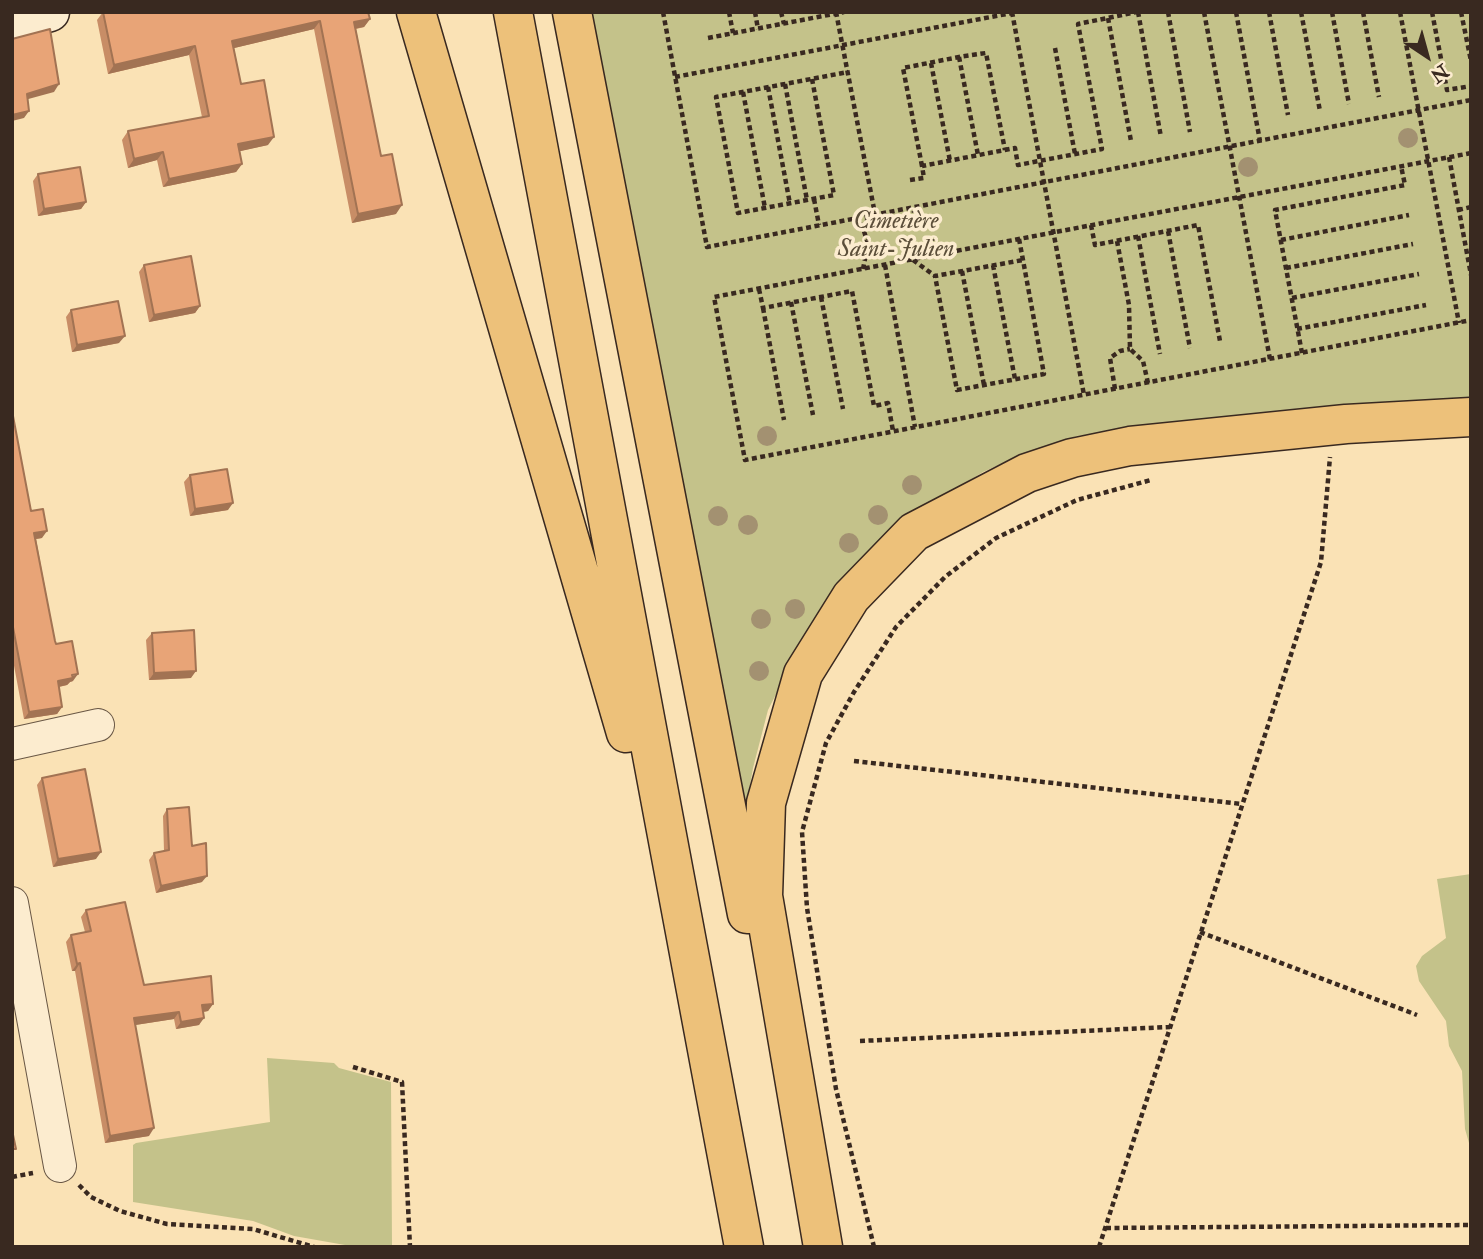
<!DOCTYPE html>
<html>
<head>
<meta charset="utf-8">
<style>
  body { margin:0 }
  #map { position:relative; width:1483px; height:1259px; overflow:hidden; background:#fae2b5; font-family:"IM FELL Double Pica",serif }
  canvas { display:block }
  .frame { position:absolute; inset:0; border:14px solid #392920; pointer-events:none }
  .north { position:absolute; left:1392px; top:21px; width:70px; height:70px; -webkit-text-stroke:5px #fceccf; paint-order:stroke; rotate:144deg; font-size:19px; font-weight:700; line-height:28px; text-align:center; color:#392920 }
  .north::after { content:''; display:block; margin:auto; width:24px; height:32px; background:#392920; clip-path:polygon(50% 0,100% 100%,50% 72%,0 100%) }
</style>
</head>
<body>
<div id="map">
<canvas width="1483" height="1259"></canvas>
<div class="frame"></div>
<div class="north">N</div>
</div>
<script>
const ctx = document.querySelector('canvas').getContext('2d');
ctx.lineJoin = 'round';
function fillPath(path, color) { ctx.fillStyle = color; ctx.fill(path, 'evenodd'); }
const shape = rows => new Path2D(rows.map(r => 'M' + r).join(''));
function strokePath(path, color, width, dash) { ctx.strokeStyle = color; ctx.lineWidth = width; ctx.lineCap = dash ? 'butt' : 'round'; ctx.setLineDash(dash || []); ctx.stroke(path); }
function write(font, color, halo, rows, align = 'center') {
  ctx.font = font + ' "IM FELL Double Pica",serif'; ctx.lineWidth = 7; ctx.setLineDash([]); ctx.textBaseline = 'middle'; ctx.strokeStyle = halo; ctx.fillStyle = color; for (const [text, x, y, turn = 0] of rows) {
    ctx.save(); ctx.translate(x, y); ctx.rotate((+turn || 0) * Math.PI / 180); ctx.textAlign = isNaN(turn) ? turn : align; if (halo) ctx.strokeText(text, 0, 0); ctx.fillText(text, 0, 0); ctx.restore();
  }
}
const green = shape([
  [591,12,1471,12,1471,403,1135,428,1077,436,1016,457,983,472,903,522,806,635,768,710,753,768,744,819],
  [1471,874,1471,1150,1465,1129,1462,1071,1449,1046,1446,1021,1419,981,1416,966,1422,956,1446,938,1437,879],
  [267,1058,334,1063,339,1068,391,1082,392,1246,345,1245,294,1236,253,1221,133,1202,133,1145,136,1143,270,1122]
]);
const path = shape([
  [663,12,707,247,1471,100],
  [729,12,733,33],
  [755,12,758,29],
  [781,12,784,24],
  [836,12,875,214,862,225,868,244,863,269],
  [1012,12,1084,395],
  [1138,12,1161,137],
  [1168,12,1190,132],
  [1204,12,1270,359],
  [1236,12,1260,141],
  [1269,12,1288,115],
  [1301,12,1320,111],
  [1332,12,1349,104],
  [1363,12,1379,97],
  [1400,12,1459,323],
  [1432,12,1447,90,1471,86],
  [1461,12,1471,61],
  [1108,18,1131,141],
  [708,38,844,12],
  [1055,48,1075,154],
  [959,57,978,155],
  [931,63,950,161],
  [675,77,1017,12],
  [812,79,834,195,738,213,716,97,848,72],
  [785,84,807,200],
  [768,87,790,204],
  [743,92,765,208],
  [1471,153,714,297,745,460,1471,320],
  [1449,157,1471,275],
  [922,166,903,68,959,57,986,53,1005,150],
  [910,180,924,178,922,166,1015,148,1018,165,1102,149,1078,24,1137,12],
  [814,199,819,225],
  [1458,210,1471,207],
  [1091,225,1095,245,1198,225,1220,341],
  [1168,231,1190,348],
  [1138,236,1160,354],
  [1019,239,1023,260,1044,374,957,390,935,276,1023,260],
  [1281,240,1409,215],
  [1117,241,1129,305,1130,349,1143,361,1148,383],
  [913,260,935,276],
  [885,265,915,427],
  [993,265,1015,379],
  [1286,268,1413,244],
  [962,271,984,385],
  [759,289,763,308,852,291,874,406,888,403,893,431],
  [821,297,843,409],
  [1292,298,1419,274],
  [791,302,813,415],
  [763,308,784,420],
  [1297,329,1426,305],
  [1302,353,1275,210,1405,185,1401,166],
  [1115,389,1110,358,1120,351,1130,349],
  [854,761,1242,804],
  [1200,932,1417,1015],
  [860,1041,1170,1027],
  [353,1067,402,1082,410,1247],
  [12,1177,33,1173],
  [79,1185,91,1197,120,1211,167,1224,253,1229,314,1247],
  [1106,1228,1471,1225],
  [874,1247,836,1089,807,908,802,832,826,743,854,692,896,627,945,577,996,538,1077,500,1151,480],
  [1099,1247,1321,562,1330,457]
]);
const street = shape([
  [12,744,98,725],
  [12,903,60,1166]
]);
const secondary = shape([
  [12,23,50,12]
]);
const highway = shape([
  [416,12,626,733],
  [513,12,744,1247],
  [572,12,747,914],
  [823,1247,763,896,766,803,803,674,851,597,914,532,1027,473,1072,458,1130,446,1346,424,1471,417]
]);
const trees = [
  [1408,138],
  [1248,167],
  [767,436],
  [912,485],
  [878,515],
  [718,516],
  [748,525],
  [849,543],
  [795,609],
  [761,619],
  [759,671]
];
const wall = shape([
  [103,12,368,12,370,19,364,27,356,29,381,156,396,214,352,223,314,29,234,48,241,84,268,145,240,151,242,164,236,172,163,187,157,160,128,168,122,140,128,131,202,117,189,55,108,74,97,20],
  [38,174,86,202,81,209,38,216,33,181],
  [144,265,200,306,195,313,149,322,139,272],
  [71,310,119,343,72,352,66,317],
  [13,416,31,511,42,538,36,539,55,641,73,681,70,682,67,685,59,687,62,707,57,714,24,719,12,655],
  [190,475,228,510,190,516,184,482],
  [152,633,191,678,149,680,146,640],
  [42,778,96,859,53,867,37,785],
  [167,809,192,846,202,882,156,893,149,860,154,853,164,851,163,816],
  [86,910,144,985,213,1004,208,1011,203,1012,199,1025,176,1029,174,1019,135,1025,149,1136,105,1143,75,971,72,971,66,942,71,935,85,932,81,917]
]);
const shadedWall = shape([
  [370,19,364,27,348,30,354,22],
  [320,21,314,29,226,50,232,41],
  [195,46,189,55,108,74,114,65],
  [59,84,54,92,21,101,27,94],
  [29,111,24,118,12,121,12,115],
  [274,137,268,145,232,153,238,144],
  [163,152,157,160,128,168,134,159],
  [242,164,236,172,163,187,169,179],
  [86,202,81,209,38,216,44,209],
  [402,205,396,214,352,223,358,214],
  [200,306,195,313,149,322,154,315],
  [125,336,119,343,72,352,77,345],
  [233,503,228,510,190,516,195,509],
  [47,531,42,538,29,540,34,533],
  [196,671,191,678,149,680,154,673],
  [78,674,73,681,70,682,67,685,53,688,58,681],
  [62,707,57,714,24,719,29,712],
  [101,852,96,859,53,867,58,859],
  [207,876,202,882,156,893,161,886],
  [80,963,75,971,72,971,77,964],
  [213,1004,208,1011,197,1013,202,1005],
  [179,1012,174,1019,129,1026,134,1018],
  [204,1018,199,1025,176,1029,181,1022],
  [154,1128,149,1136,105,1143,110,1136]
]);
const building = shape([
  [103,12,368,12,370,19,354,22,381,156,392,154,402,205,358,214,320,21,232,41,241,84,264,80,274,137,238,144,242,164,169,179,163,152,134,159,128,131,209,116,195,46,114,65,103,12],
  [50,29,59,84,27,94,29,111,12,115,12,39,50,29],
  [80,167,86,202,44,209,38,174,80,167],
  [191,256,200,306,154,315,144,265,191,256],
  [118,301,125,336,77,345,71,310,118,301],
  [13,416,31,511,43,509,47,531,34,533,55,641,56,644,72,641,78,674,72,675,73,678,58,681,62,707,29,712,12,622,13,416],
  [227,469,233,503,195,509,190,475,227,469],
  [194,630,196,671,154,673,152,633,194,630],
  [85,769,101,852,58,859,42,778,85,769],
  [189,807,192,846,206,843,207,876,161,886,154,853,169,850,167,809,189,807],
  [125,902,144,985,211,976,213,1004,202,1005,204,1018,181,1022,179,1012,134,1018,154,1128,110,1136,80,963,77,964,71,935,91,931,86,910,125,902],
  [12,1130,16,1149,12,1149,12,1130]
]);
const parkNames = [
  ["Cimetière",896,223],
  ["Saint-Julien",896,251]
];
fillPath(green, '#c4c28a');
strokePath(street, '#695745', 34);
strokePath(secondary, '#392920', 41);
strokePath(highway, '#392920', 41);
strokePath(path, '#392920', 4.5, [5, 3.5]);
strokePath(street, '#fceccf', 32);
strokePath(secondary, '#fceccf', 38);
strokePath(highway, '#edc17a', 38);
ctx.fillStyle = '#a39171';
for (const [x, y] of trees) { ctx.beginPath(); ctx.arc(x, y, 10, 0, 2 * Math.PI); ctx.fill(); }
fillPath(wall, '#c88d66');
fillPath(shadedWall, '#a27353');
fillPath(building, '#e8a477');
strokePath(building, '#a27353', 2);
write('italic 24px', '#5c4f3a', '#fceccf', parkNames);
</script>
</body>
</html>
